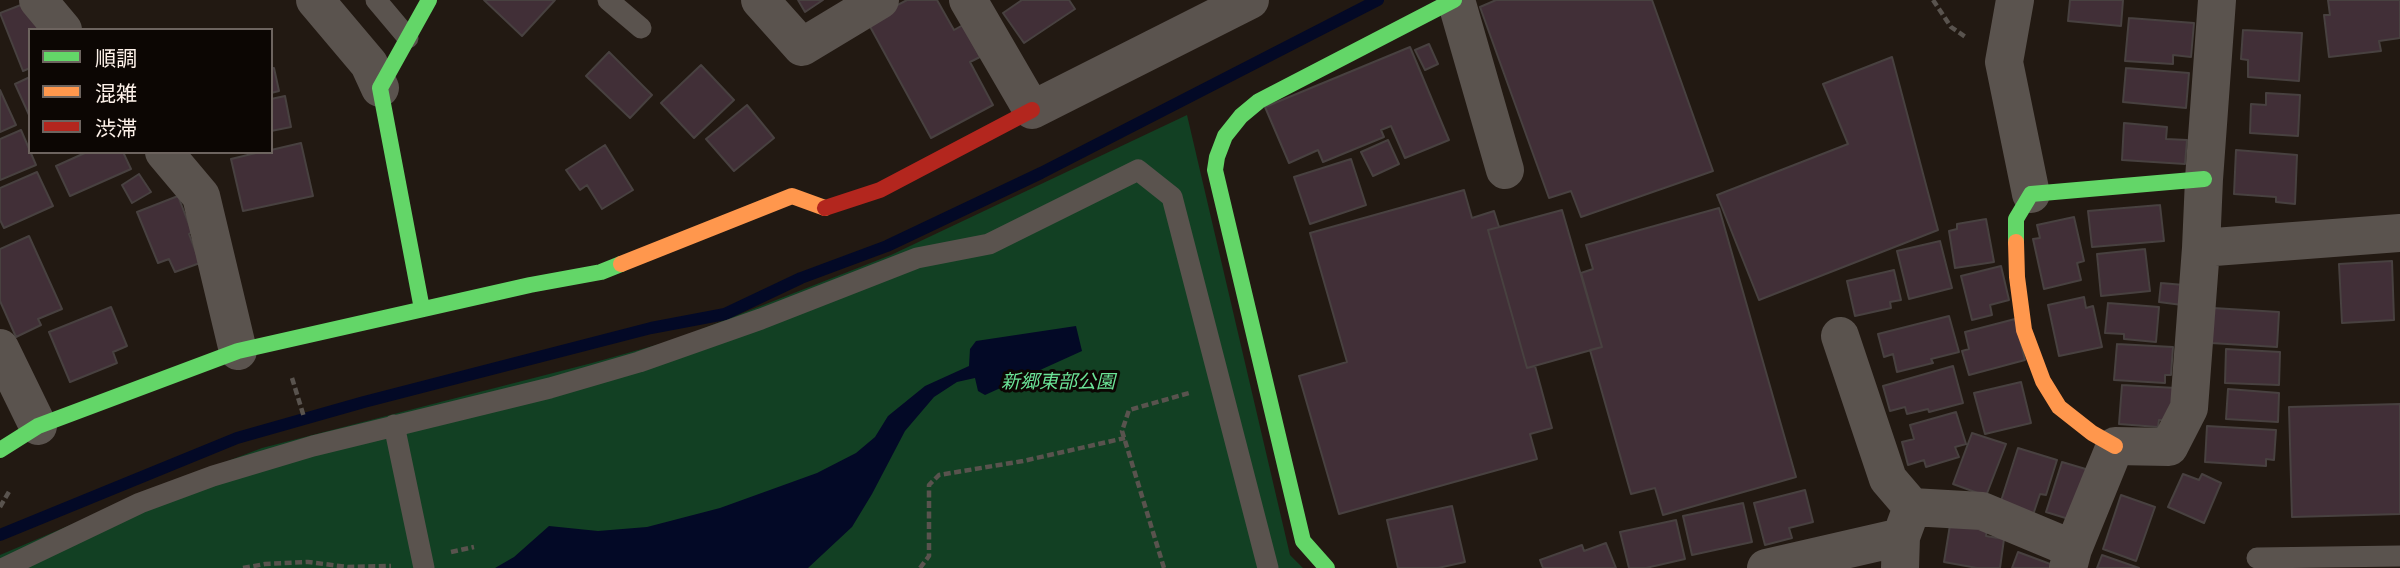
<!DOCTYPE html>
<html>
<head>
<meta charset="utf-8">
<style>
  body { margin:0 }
  #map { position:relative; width:2400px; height:568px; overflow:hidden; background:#221912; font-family:"Roboto Serif","Noto Sans JP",serif }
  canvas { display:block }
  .legend { position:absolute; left:28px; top:28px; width:245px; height:126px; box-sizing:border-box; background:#0c0603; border:2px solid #6d645f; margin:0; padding:9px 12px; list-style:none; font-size:21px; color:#fef2ea }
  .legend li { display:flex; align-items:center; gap:14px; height:35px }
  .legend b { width:35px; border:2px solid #6d645f }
</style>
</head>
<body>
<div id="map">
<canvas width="2400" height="568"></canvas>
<ul class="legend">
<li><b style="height:9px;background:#63d668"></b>順調</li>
<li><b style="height:9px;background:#ff974d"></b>混雑</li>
<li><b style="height:9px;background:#b3261e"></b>渋滞</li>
</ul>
</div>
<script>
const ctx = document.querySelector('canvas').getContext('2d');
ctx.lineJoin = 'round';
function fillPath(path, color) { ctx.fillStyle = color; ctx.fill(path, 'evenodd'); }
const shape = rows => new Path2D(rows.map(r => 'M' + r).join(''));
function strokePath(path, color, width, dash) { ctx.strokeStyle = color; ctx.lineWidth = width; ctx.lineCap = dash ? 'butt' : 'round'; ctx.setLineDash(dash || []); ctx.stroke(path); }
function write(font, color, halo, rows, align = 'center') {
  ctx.font = font + ' "Roboto Serif","Noto Sans JP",serif'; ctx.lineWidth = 6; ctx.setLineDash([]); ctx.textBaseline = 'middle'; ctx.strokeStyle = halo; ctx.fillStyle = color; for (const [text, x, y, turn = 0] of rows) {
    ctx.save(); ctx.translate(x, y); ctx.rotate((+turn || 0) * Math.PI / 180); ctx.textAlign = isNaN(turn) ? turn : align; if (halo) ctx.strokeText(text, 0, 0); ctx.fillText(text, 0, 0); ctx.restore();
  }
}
const green = shape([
  [1187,115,1290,555,1303,568,0,568,0,555,157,488,262,448,592,363,674,340,891,255]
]);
const water = shape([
  [1076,326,1082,351,985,395,978,391,975,378,957,382,934,397,905,431,872,494,852,527,808,568,495,568,514,557,549,526,598,531,647,527,720,508,817,473,856,453,875,437,888,416,925,386,969,366,970,349,976,341]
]);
const stream = shape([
  [0,535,237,438,364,402,651,328,725,314,801,278,887,246,1041,173,1378,0]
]);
const building = shape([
  [484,0,555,0,522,36,484,0],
  [798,0,823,0,805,12,798,0],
  [907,0,937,0,954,30,963,25,980,57,970,62,993,105,931,138,867,21,907,0],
  [1022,0,1069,0,1075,9,1024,43,1003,13,1022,0],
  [1496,0,1652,0,1713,171,1581,217,1571,191,1549,198,1480,7,1496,0],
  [2070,0,2123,0,2121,26,2068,21,2070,0],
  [2328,0,2400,0,2400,38,2379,41,2381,51,2329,57,2324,15,2330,15,2328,0],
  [26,3,47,30,30,30,30,68,23,71,0,13,26,3],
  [2129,18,2194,23,2191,57,2173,55,2173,64,2125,61,2129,18],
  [2243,30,2302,33,2299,81,2248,77,2248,60,2241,59,2243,30],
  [1429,44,1438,64,1425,70,1415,50,1429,44],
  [1410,47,1449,140,1405,158,1391,126,1381,130,1384,137,1323,162,1318,150,1289,163,1265,107,1410,47],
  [609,52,652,95,630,118,586,76,609,52],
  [1892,57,1938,230,1759,300,1717,195,1848,144,1823,84,1892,57],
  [701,65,734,100,694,138,661,103,701,65],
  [271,68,274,68,279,91,271,93,271,68],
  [2126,68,2189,73,2186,108,2123,102,2126,68],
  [30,77,30,117,15,84,30,77],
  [0,90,16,125,0,132,0,90],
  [2266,93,2300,95,2298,136,2250,133,2251,104,2266,105,2266,93],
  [285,96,291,127,271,131,271,99,285,96],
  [747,105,774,138,734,171,706,139,747,105],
  [2124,123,2167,127,2166,139,2187,140,2185,164,2122,160,2124,123],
  [21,130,36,165,0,180,0,139,21,130],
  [1388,140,1399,164,1373,176,1361,152,1388,140],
  [301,143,313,196,243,211,231,159,260,152,271,152,271,150,301,143],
  [605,145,633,190,602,209,587,185,580,190,566,170,605,145],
  [2236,150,2297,155,2295,204,2276,202,2276,197,2234,194,2236,150],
  [87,152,123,152,131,169,70,196,56,166,87,152],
  [1351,159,1366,205,1310,224,1294,177,1351,159],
  [37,172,53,206,4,228,0,220,0,188,37,172],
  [139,174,151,192,132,203,122,185,139,174],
  [1464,190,1472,218,1494,211,1499,227,1488,230,1527,368,1535,366,1552,428,1530,434,1537,459,1339,514,1299,376,1347,362,1310,233,1464,190],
  [178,196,192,232,189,234,200,263,175,272,169,259,158,263,137,212,178,196],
  [2160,205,2164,241,2092,247,2088,211,2160,205],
  [1719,208,1796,477,1663,515,1655,488,1631,494,1590,350,1602,347,1581,273,1593,269,1586,245,1719,208],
  [1562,210,1602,347,1527,368,1488,230,1562,210],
  [2074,217,2084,261,2077,263,2081,280,2044,289,2033,239,2040,238,2037,225,2074,217],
  [1986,219,1994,262,1955,268,1949,231,1957,229,1957,224,1986,219],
  [29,236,62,309,38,319,41,325,16,337,0,301,0,249,29,236],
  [1940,241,1952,288,1909,299,1897,251,1940,241],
  [2145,249,2150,291,2101,296,2097,254,2145,249],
  [2392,261,2394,320,2342,323,2339,264,2392,261],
  [2001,266,2009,300,1990,305,1992,315,1972,320,1961,276,2001,266],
  [1894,270,1901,300,1890,302,1891,308,1855,316,1847,281,1894,270],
  [2161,283,2184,285,2182,305,2159,302,2161,283],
  [2084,297,2086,308,2093,306,2102,347,2059,356,2048,305,2084,297],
  [2108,303,2159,307,2156,342,2124,339,2124,334,2105,333,2108,303],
  [111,307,127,346,113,352,117,363,70,382,49,332,111,307],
  [2213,308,2279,312,2277,347,2211,343,2213,308],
  [1949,316,1959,352,1931,359,1933,363,1897,372,1893,354,1884,357,1878,334,1949,316],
  [2015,319,2025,360,1969,375,1962,351,1969,349,1965,332,2015,319],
  [2117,344,2173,347,2171,375,2165,375,2165,383,2114,380,2117,344],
  [2226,349,2280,352,2279,385,2225,383,2226,349],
  [1953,366,1963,403,1929,412,1928,409,1907,414,1905,407,1890,411,1883,386,1953,366],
  [2021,382,2031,423,1985,434,1974,393,2021,382],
  [2122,385,2176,388,2174,421,2159,420,2158,427,2119,424,2122,385],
  [2228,389,2279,393,2278,422,2226,419,2228,389],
  [2400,404,2400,514,2292,517,2289,407,2400,404],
  [1956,412,1966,444,1955,447,1959,457,1926,467,1924,460,1908,465,1902,442,1914,439,1910,425,1956,412],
  [2207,426,2276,430,2274,460,2266,459,2266,466,2205,462,2207,426],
  [1972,433,2006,444,1986,496,1953,484,1972,433],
  [2018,448,2057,460,2046,495,2040,494,2033,515,2000,504,2018,448],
  [2062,462,2089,470,2072,520,2046,512,2062,462],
  [2183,474,2199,480,2202,474,2221,483,2204,523,2168,507,2183,474],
  [1805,490,1813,522,1789,528,1792,538,1765,545,1754,503,1805,490],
  [2121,495,2155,507,2136,561,2103,549,2121,495],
  [1743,503,1752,542,1692,555,1683,516,1743,503],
  [1452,506,1465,562,1438,568,1398,568,1387,520,1452,506],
  [1676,520,1685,559,1646,568,1629,568,1620,532,1676,520],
  [1950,525,1987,529,1986,536,2004,539,2000,568,1977,568,1944,562,1950,525],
  [1606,543,1616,568,1543,568,1540,560,1582,545,1584,551,1606,543],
  [2018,552,2061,568,2012,568,2018,552],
  [2102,555,2139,568,2097,568,2102,555]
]);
const path = shape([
  [1933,0,1951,27,1967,38],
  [292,378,304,417],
  [0,507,10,490],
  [451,552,474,547],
  [243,568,265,564,308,562,348,567,391,566],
  [920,568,929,556,929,485,939,475,1023,461,1125,438],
  [1164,568,1122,431,1129,410,1189,393]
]);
const lane = shape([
  [376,0,408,38],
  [608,0,641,28],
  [394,425,424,568],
  [2257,558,2400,556],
  [4,568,140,503,213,476,313,446,550,388,639,362,761,319,917,258,989,244,1138,170,1172,197,1268,568]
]);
const street = shape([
  [38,0,63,30],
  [315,0,369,64,380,88],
  [760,0,802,47,880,0],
  [968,0,1032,110,1250,0],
  [1456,0,1505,170],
  [2015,0,2004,62,2031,194],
  [2217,0,2204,179,2201,248,2400,233],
  [164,152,201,196,238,351],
  [1840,336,1888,479,1912,507,1901,537,1900,568],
  [0,348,38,426],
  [1912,507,1982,511,2073,549],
  [1766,568,1901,537],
  [2068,568,2073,549,2115,446,2169,447,2189,408,2201,248]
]);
const fast = shape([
  [2016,242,2016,219,2031,194,2204,179],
  [422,309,380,88,429,0],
  [0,450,38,426,238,351,530,285,601,272,621,264],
  [1327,568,1303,541,1215,170,1217,157,1225,136,1241,116,1259,101,1454,0]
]);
const slow = shape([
  [2016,242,2017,277,2024,330,2043,381,2059,407,2092,433,2115,446],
  [621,264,792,196,825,208]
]);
const jam = shape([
  [825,208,880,190,1032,110]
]);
const parkNames = [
  ["新郷東部公園",1058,382]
];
fillPath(green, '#124023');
fillPath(water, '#030926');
strokePath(stream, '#030926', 12);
fillPath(building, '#412f37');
strokePath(building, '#484140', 2);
strokePath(path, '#59534e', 4.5, [7, 3.5]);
strokePath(lane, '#5a534e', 21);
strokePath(street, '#5a534e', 38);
strokePath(fast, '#63d668', 16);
strokePath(slow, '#ff974d', 16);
strokePath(jam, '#b3261e', 16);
write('italic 19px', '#6be497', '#0c0603', parkNames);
</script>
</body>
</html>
